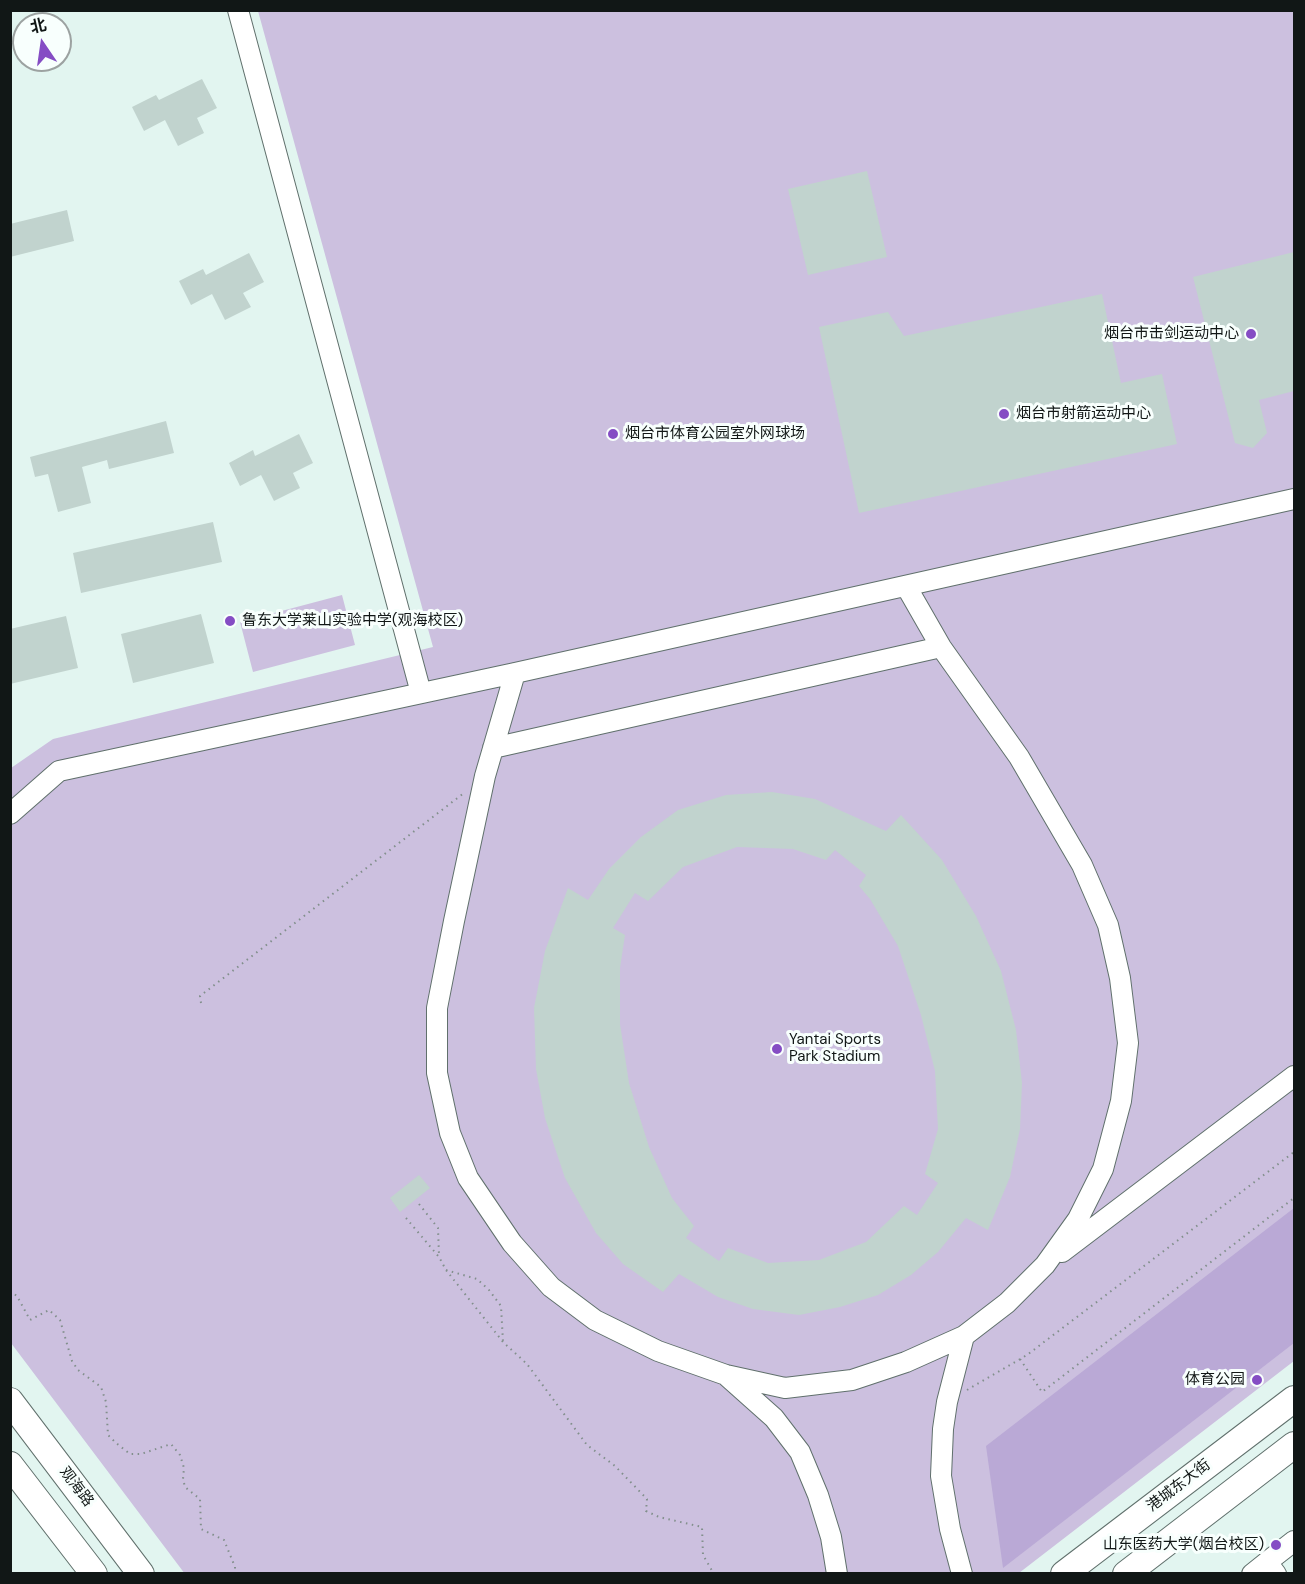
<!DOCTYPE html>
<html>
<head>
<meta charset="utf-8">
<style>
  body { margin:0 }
  #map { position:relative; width:1305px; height:1584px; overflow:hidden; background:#e2f5f0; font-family:"DM Sans","Noto Sans SC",sans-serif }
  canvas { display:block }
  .frame { position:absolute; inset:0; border:12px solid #111716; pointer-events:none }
  .north { position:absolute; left:12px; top:12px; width:60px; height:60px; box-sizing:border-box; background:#f8fffd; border:2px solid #9ca2a1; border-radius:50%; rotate:347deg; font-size:16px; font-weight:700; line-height:24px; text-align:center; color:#111716 }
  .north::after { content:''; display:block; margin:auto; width:21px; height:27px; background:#854dc4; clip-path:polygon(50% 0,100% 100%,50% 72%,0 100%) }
</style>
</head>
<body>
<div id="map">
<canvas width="1305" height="1584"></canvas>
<div class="frame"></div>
<div class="north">北</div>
</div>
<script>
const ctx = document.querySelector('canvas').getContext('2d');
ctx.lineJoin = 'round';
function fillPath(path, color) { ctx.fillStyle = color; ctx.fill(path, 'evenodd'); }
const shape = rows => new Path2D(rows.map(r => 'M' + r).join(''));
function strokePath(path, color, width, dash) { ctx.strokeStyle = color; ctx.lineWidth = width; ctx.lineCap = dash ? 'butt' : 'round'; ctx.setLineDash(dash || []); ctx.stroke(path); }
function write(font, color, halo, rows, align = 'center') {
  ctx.font = font + ' "DM Sans","Noto Sans SC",sans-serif'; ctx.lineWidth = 6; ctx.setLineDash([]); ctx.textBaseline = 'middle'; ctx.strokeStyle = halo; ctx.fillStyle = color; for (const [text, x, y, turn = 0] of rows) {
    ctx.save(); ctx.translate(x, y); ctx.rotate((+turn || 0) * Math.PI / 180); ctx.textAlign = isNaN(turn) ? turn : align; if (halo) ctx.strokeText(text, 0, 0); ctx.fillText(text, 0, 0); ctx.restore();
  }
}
const green = shape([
  [258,11,1294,11,1294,1361,1019,1573,185,1574,11,1343,11,768,53,739,433,647],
  [342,595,355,645,253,672,240,622]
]);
const forest = shape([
  [1294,1208,1294,1343,1003,1568,986,1446]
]);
const building = shape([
  [202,79,217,108,197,118,204,133,178,146,165,120,144,131,132,107,156,95,159,100],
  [867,171,887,257,808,275,788,189],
  [67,210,74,241,10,257,10,224],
  [1294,252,1294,391,1259,400,1267,433,1253,448,1235,443,1193,277],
  [249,253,264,282,243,293,251,307,225,320,212,294,191,305,179,281,203,269,206,275],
  [1102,294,1121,383,1162,374,1177,444,859,513,819,327,888,312,904,336],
  [166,421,174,453,109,469,107,460,82,467,91,503,58,512,48,474,35,477,30,457],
  [299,434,313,463,293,473,300,488,274,501,261,475,240,486,229,463,253,450,255,456],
  [213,522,222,562,81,593,73,553],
  [201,614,214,663,133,683,121,634],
  [66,616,78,668,10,684,10,629],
  [772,792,815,799,886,831,901,815,942,860,976,916,1001,971,1016,1030,1022,1083,1020,1129,1010,1177,988,1230,966,1218,938,1252,911,1275,878,1295,840,1307,799,1315,753,1309,718,1297,679,1274,663,1292,623,1264,596,1233,565,1178,545,1118,536,1069,534,1008,545,951,568,888,588,900,609,869,641,837,678,810,726,795],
  [737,847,793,849,826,860,835,850,866,875,859,886,870,899,898,946,921,1015,935,1071,938,1129,925,1174,938,1183,917,1215,904,1206,866,1242,819,1260,768,1263,728,1248,719,1261,686,1238,694,1226,672,1198,649,1147,629,1083,620,1024,620,968,625,935,613,928,635,893,648,901,683,867],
  [419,1175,430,1188,400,1212,390,1198]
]);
const path = shape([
  [201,1003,200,996,464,793],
  [419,1204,438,1228,439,1255],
  [406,1218,439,1257,446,1270,503,1342,527,1364,587,1445,615,1466,647,1499,646,1511,659,1517,702,1527,703,1555,714,1574],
  [446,1270,477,1279,489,1290,501,1306,503,1342],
  [10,1291,17,1296,30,1320,49,1310,60,1320,72,1361,78,1370,101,1387,106,1402,108,1435,116,1443,130,1454,141,1454,171,1444,180,1455,184,1468,183,1479,185,1487,200,1499,201,1529,224,1540,235,1567,235,1574],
  [1020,1359,1042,1392,1294,1198],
  [967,1390,1027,1355,1294,1152]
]);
const minor = shape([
  [238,10,421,693],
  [515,673,485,776,454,921,437,1008,437,1073,450,1133,468,1178,512,1243,551,1287,595,1320,658,1351,726,1375,785,1388,852,1380,906,1362,964,1336,1007,1303,1045,1265,1078,1219,1103,1169,1121,1101,1128,1043,1120,978,1108,925,1082,865,1019,757,941,647,906,586],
  [493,748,941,647],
  [10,814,59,771,515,673,1294,499],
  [1062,1252,1294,1076],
  [728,1377,774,1418,800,1452,818,1495,831,1537,837,1574],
  [1267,1562,1294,1541],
  [962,1574,950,1529,941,1476,943,1429,947,1402,964,1336],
  [1252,1574,1267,1562,1276,1574]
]);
const major = shape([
  [10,1401,141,1574],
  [10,1465,94,1574],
  [1064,1574,1294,1399],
  [1126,1574,1294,1445]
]);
const markers = [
  [1251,334,6,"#854dc4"],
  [1004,414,6,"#854dc4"],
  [613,434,6,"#854dc4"],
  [230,621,6,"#854dc4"],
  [777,1049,6,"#854dc4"],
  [1257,1380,6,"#854dc4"],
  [1276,1545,6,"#854dc4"]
];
const poiNames = [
  ["烟台市击剑运动中心",1239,334,"right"],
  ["烟台市射箭运动中心",1016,414],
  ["烟台市体育公园室外网球场",625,434],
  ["鲁东大学莱山实验中学(观海校区)",242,621],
  ["Yantai Sports",789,1040],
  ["Park Stadium",789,1057],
  ["体育公园",1245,1380,"right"],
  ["山东医药大学(烟台校区)",1264,1545,"right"]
];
const streetNames = [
  ["港城东大街",1179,1486,-37],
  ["观海路",76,1487,53]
];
fillPath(green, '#ccc0df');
fillPath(forest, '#baa9d6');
fillPath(building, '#c1d3ce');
strokePath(minor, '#60706c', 22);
strokePath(major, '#60706c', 28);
strokePath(path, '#828f8c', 2, [1.5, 4.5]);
strokePath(minor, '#fff', 20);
strokePath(major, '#fff', 26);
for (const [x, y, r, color] of markers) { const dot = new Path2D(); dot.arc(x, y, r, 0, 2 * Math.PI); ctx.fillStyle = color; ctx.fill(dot); strokePath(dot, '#f8fffd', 2); }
write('15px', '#111716', '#f8fffd', poiNames, 'left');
write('15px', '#111716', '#f8fffd', streetNames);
</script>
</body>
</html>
